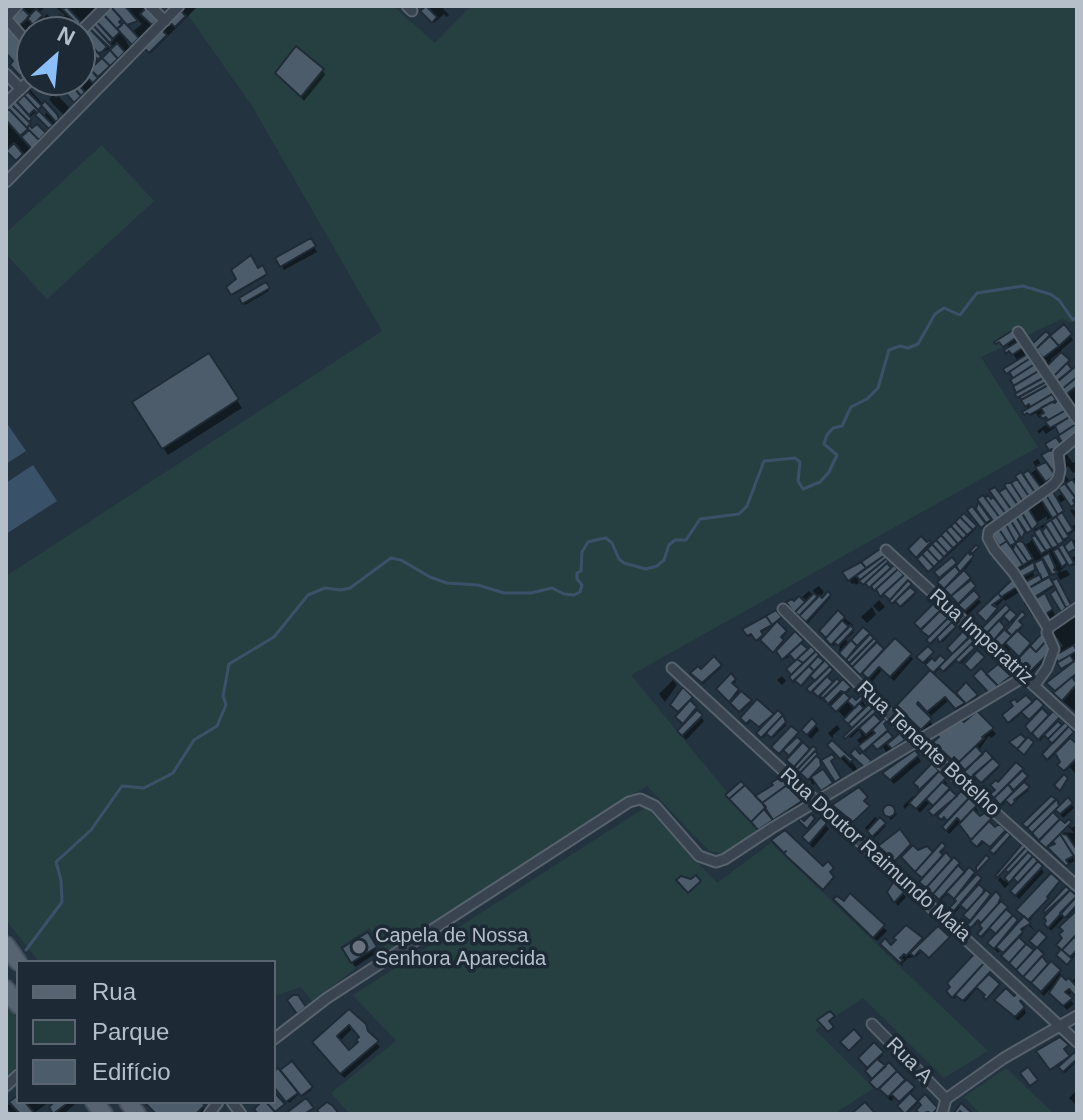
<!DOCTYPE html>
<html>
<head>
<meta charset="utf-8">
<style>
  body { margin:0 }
  #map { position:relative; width:1083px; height:1120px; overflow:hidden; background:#243340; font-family:Arial,sans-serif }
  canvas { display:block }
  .frame { position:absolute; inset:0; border:8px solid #b5bfca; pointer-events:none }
  .legend { position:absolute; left:16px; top:960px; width:260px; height:144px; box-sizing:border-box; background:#1d2935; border:2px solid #5a6571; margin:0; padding:10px 14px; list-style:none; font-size:24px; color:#b5bfca }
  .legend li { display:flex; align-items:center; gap:16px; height:40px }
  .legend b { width:40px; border:2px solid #5a6571 }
  .north { position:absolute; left:16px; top:16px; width:80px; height:80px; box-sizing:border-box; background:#1d2935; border:2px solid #5a6571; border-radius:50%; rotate:27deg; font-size:22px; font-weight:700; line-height:32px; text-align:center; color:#b5bfca }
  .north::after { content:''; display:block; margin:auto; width:28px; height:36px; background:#8bbffa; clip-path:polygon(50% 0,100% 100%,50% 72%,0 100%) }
</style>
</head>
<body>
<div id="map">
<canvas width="1083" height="1120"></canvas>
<div class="frame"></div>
<ul class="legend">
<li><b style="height:10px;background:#576370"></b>Rua</li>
<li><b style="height:22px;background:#264041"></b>Parque</li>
<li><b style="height:22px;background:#4d5c6b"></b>Edifício</li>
</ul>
<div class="north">N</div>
</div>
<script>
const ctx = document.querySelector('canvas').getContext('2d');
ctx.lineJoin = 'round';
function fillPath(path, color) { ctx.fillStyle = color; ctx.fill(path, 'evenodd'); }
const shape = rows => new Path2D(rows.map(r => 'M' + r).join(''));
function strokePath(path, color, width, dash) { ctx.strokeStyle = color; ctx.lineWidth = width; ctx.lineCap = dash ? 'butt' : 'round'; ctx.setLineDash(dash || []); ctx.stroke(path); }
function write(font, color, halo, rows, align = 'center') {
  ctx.font = font + ' Arial,sans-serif'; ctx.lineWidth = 7; ctx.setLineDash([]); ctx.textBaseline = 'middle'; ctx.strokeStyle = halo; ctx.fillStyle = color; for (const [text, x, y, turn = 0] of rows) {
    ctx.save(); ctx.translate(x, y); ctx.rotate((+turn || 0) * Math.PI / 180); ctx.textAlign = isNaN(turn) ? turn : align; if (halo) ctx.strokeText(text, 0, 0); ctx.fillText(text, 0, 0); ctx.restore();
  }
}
const green = shape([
  [198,6,393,6,435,43,471,6,1077,6,1077,314,1072,323,1062,319,981,357,1038,447,631,675,758,830,725,854,709,851,647,786,389,953,369,928,340,947,356,968,312,1001,301,987,274,996,274,962,39,962,6,920,6,576,382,331,252,106,188,15],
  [102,145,154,201,47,299,6,254,6,233],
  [646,807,717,883,771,843,988,1051,944,1078,863,998,815,1030,874,1088,834,1114,350,1114,331,1093,396,1041,353,995],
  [6,1005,18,1019,18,1085,6,1096],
  [1006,1068,1054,1114,981,1114,964,1097]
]);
const water = shape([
  [8,425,26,451,6,464,6,427],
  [33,465,57,501,6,534,6,483]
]);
const shadow = shape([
  [26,6,46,6,38,14,43,18,47,14,51,18,53,16,58,22,65,15,54,6,97,6,99,11,93,18,90,15,80,25,82,28,78,32,32,32,32,39,14,19],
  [56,20,61,28,58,31,50,25],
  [117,6,142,6,157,23,151,35,148,31,134,45,124,37,130,48,117,61,119,64,114,69,111,67,92,86,94,89,84,99,82,97,76,103,65,90,59,97,69,107,64,115,52,103,49,99,52,96,48,91,45,94,35,83,44,85,41,80,72,80,75,84,80,80,80,64,85,73,89,71,80,61,80,39,110,9,112,11],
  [122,17,127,22,122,27,116,22],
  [137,19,142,24,131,33,127,28],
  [116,46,102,61,97,55],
  [185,6,196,8,151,53,145,47],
  [428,6,441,6,449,15,447,17,444,14,434,23,423,11],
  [7,27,32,54,32,69,26,79,15,70,15,62,6,53],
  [323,70,325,75,304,101,277,73],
  [29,88,58,122,51,129,36,112,29,118,32,131,37,126,45,136,38,143,41,147,36,152,32,147,17,161,6,151,6,123,9,124,6,115,12,105,30,93],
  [44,106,48,111,43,117,37,112],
  [310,240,317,252,284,270,278,259],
  [262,268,266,276,233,295,229,287],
  [266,284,269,291,245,305,241,299],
  [1064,327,1073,340,1061,350,1061,353,1060,352,1051,359,1053,363,1068,361,1066,366,1071,372,1077,370,1075,374,1077,376,1077,408,1046,364,1047,361,1033,346,1046,333,1050,339],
  [1012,333,1053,393,1051,396,1055,402,1058,401,1077,429,1077,437,1066,445,1057,426,1046,434,1043,430,1039,434,1037,431,1051,421,1049,417,1045,420,1042,415,1039,418,1036,413,1031,416,1022,397,1019,397,1012,381,1015,379,1006,370,1018,362,1008,345,1005,347,1000,341],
  [208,355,242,408,168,455,135,403],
  [1055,440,1057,471,1052,474,1054,478,1045,485,1047,488,1035,497,1039,502,1051,493,1054,499,1063,493,1066,484,1063,473,1070,481,1077,476,1077,499,1072,502,1075,507,1067,499,1059,503,1062,516,1070,528,1077,523,1077,532,1076,530,1067,536,1068,539,1060,545,1062,548,1077,538,1077,548,1076,546,1065,552,1069,559,1077,555,1077,564,1071,566,1069,563,1059,572,1067,570,1070,575,1060,580,1056,572,1053,573,1054,576,1042,563,1051,584,1056,581,1071,608,1064,612,1053,594,1059,590,1055,586,1044,593,1058,621,1052,625,1021,572,1002,546,994,519,983,529,969,511,974,512,980,508,980,500,991,501,996,498,1010,512,1020,514,1036,504,1032,499,1002,493,1037,469,1033,462,1038,459,1042,466,1049,463],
  [1060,512,1060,516,1031,531,1035,530,1041,542,1038,544,1034,537,1029,543,1019,546,1016,540,1024,536,1022,532,1047,516,1047,520],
  [1047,525,1047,531,1041,535,1039,530],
  [1035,560,1042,575,1035,578,1030,563],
  [1065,452,1073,463,1077,461,1077,470,1073,473,1068,466,1066,468,1062,455],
  [1072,509,1077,512,1077,521,1070,510],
  [964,516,976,529,930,572,911,549,921,539,930,549],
  [879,552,890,571,905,578,907,576,910,580,907,583,911,587,909,589,915,595,902,607,897,602,894,604,885,594,882,597,878,590,872,589,867,583,865,585,861,581,856,585,854,583,852,584,844,573],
  [968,555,972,561,963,572,975,587,972,592,981,602,968,615,942,587,939,583,943,580,937,573,951,560,956,566],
  [1014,580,1021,591,1005,601,1004,599,997,606,992,601],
  [819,586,824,592,819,598,822,601,828,594,831,597,808,623,791,609,814,607,802,597,809,591,816,598,813,590],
  [879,600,885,607,879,612,873,606],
  [991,602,997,615,1006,607,1018,620,1024,616,1019,624,1022,628,1017,633,1032,647,1053,651,1032,673,1020,663,1022,658,1012,649,1005,653,992,638,989,623,981,615],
  [1005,616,1013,625,1006,633,999,623],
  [1025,602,1035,615,1033,617,1024,603],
  [872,607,876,615,867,623,861,617],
  [775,612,781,619,776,623,786,634,780,640,785,645,802,641,801,645,806,650,812,649,832,671,827,678,833,685,843,682,850,690,845,695,856,703,861,698,867,708,875,713,874,716,881,723,885,722,883,727,894,742,904,741,906,745,887,754,883,747,879,750,874,744,865,752,857,740,862,736,859,730,851,738,848,734,854,728,831,703,829,705,810,691,817,682,811,676,802,687,792,679,788,669,797,661,791,654,786,659,777,648,773,652,762,638,758,641,754,634,749,637,745,629],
  [776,624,764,639,760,633],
  [838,613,853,625,850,628,854,632,846,640,850,644,863,630,884,652,910,655,913,659,894,681,882,670,872,682,839,651,840,647,836,643,833,646,821,631],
  [1077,615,1077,675,1071,680,1077,686,1077,713,1059,698,1049,684,1065,672,1057,656,1060,654,1058,649,1063,646,1052,631],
  [952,621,951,625,955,629,943,642,938,637,932,644,928,640],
  [978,645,961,664,957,660,945,672,940,668,933,675,956,696,966,685,979,700,959,713,949,700,931,716,922,705,919,709,933,725,924,733,901,711,932,671,919,659,932,653,929,658,935,664,946,663],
  [714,659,721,668,703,684,693,674],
  [731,676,736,682,732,685,751,703,741,712,720,691],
  [782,676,786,681,782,685,777,680],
  [673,680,677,685,665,702,659,694],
  [691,698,690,702,704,721,686,740,679,731,685,725,678,718,680,713,674,707],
  [757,702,774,717,778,713,786,725,773,738,768,733,763,738,759,733,762,729,752,720,748,724,743,720],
  [1033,704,1042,706,1050,718,1058,719,1057,723,1073,733,1069,740,1077,749,1077,776,1070,767,1066,771,1061,767,1062,762,1056,753,1049,760,1044,754,1055,744,1046,734,1040,741,1027,726,1031,723,1023,712,1010,723,1005,717],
  [977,714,996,734,991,738,989,736,978,751,983,756,986,753,999,768,983,783,978,778,974,781,972,779,976,776,976,771,969,776,958,761,955,763,939,747],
  [812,721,819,730,811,739,803,730],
  [837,725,840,729,833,735,833,739,828,733],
  [797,733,796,738,810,752,813,749,821,765,810,779,822,772,834,789,825,794,818,783,812,785,811,781,799,772,790,762,792,757,784,750,780,754,774,749],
  [832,743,853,763,857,769,854,772,830,747],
  [914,752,921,761,894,784,884,773],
  [1016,765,1028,778,1023,783,1029,790,1014,802,1013,806,1007,800,1002,806,993,795,998,784],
  [932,766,944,779,947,784,944,787,957,799,961,794,975,806,978,811,975,814,980,818,990,820,989,823,995,830,999,827,1009,836,995,855,992,851,994,849,984,842,979,847,967,836,968,832,960,823,949,834,944,827,950,821,946,818,943,820,938,813,935,816,932,813,935,807,930,802,920,813,911,802,905,809,903,806,913,796,916,799,922,792,918,788],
  [780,780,801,803,761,830,755,824,755,798],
  [1054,801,1057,807,1071,803,1074,808,1063,818,1057,810,1052,815,1065,826,1069,822,1071,828,1077,825,1077,857,1073,850,1070,852,1075,861,1066,865,1068,868,1025,824],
  [1067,824,1074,833,1059,832],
  [889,806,897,814,891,820,885,813],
  [875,817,886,826,874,838,865,828],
  [821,820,829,829,813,848,807,842],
  [899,832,917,853,933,855,942,845,945,849,940,854,944,858,946,855,959,864,965,874,973,873,981,881,977,885,985,894,986,893,992,899,999,898,999,902,1019,925,1051,876,1059,883,1028,923,1037,932,1028,925,1021,932,1022,935,1018,940,1033,954,1037,950,1048,967,1051,964,1060,972,1061,978,1070,982,1077,977,1077,997,1072,992,1068,997,1074,1004,1067,1010,1049,990,1044,996,1014,968,1000,950,998,953,993,948,990,944,998,934,991,928,982,938,979,934,985,928,980,920,972,928,969,925,972,922,966,917,969,912,961,906,955,913,951,909,958,901,948,893,941,900,936,897,923,883,924,879,902,856,896,861,882,848],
  [1022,847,1044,872,1019,899,1012,892,1020,883,1015,878,1005,888,998,880,1000,877,1004,881,1010,875,1004,868],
  [894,884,906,897,898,906,889,892],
  [1066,889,1077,899,1077,907,1069,916,1077,913,1077,952,1068,965,1059,957,1069,920,1065,916,1051,931,1046,924,1051,913,1048,908],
  [851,896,887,931,877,941,835,900,844,904],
  [367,935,378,952,355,967,344,949],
  [948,938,930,958,922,951,916,957,908,958,902,964,903,967,882,944,891,948,921,940,923,943],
  [974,957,990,972,988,976,999,987,989,998,978,987,965,1002,957,995,954,999,951,996,952,987],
  [996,1000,1021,1000,1026,1013,1018,1021],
  [348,1011,380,1047,344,1078,317,1047],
  [352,1029,361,1038,360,1043,348,1052,339,1042],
  [874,1045,883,1055,877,1061,886,1069,889,1065,914,1090,909,1095,918,1103,907,1114,895,1097,891,1101,873,1084,875,1079,861,1059],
  [1067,1046,1064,1051,1069,1059,1076,1054,1077,1061,1065,1073,1059,1065,1052,1070,1039,1052],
  [292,1063,312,1090,303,1096,300,1093,289,1103,274,1085,274,1075],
  [1077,1090,1077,1106,1069,1098],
  [18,1097,18,1102,49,1102,33,1114,12,1114,6,1107,6,1102,9,1105],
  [57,1102,75,1102,76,1103,64,1114,56,1114,54,1112],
  [145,1102,193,1102,203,1106,208,1114,155,1114]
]);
const stream = shape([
  [26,950,62,902,61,880,56,862,91,830,122,786,144,788,173,773,194,740,217,726,226,705,223,696,229,664,274,637,308,595,325,588,341,590,350,588,391,558,401,560,430,577,447,583,478,585,504,593,531,593,552,588,564,594,574,595,580,592,582,585,577,579,577,573,581,571,582,552,588,542,600,539,606,538,612,543,619,559,624,563,646,569,657,566,664,560,669,545,675,540,686,540,700,519,739,514,747,506,764,461,795,458,800,462,798,481,803,489,820,482,829,472,837,455,824,444,827,435,833,428,842,426,851,407,867,399,878,388,889,350,900,346,908,348,918,344,935,314,944,308,960,315,977,293,1023,286,1050,294,1059,300,1073,320,1077,317]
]);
const building = shape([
  [110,6,122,19,119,22,122,25,117,29,103,14,110,6],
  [114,6,125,6,138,21,127,25,112,8,114,6],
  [426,6,437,17,432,23,420,11,426,6],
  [67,7,81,22,78,25,62,9,67,7],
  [146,8,158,20,152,25,140,14,146,8],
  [23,9,30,16,19,26,12,18,23,9],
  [36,9,43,15,33,25,27,18,36,9],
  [179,9,186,16,175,27,168,21,179,9],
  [60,14,74,29,71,32,65,32,55,22,60,14],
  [103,14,120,32,113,39,96,21,103,14],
  [96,21,113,40,110,43,92,24,96,21],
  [124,22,139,38,132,45,117,29,124,22],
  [7,24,32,51,32,62,23,75,19,75,10,65,13,61,6,53,7,24],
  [92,24,112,46,110,48,89,28,92,24],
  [90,29,107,47,102,52,98,53,83,36,90,29],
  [161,29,167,35,149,53,143,47,161,29],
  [81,35,101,56,98,60,80,41,81,35],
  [80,41,97,59,94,63,80,48,80,41],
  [117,43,125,52,118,59,110,50,117,43],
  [296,46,324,69,301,97,275,73,296,46],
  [110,50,118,59,110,66,102,58,110,50],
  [102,58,110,66,98,77,90,69,102,58],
  [87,69,90,69,98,78,93,83,82,73,87,69],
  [35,80,40,80,52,93,50,96,46,91,43,94,32,83,35,80],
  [67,80,74,80,85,92,81,96,67,80],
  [56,82,64,92,56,97,49,89,56,82],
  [71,84,81,96,74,103,64,91,71,84],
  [28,92,42,106,38,110,24,95,28,92],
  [24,95,39,111,37,113,34,110,29,115,17,102,24,95],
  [15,100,32,119,29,122,11,104,15,100],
  [45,101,57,114,59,119,56,122,41,105,45,101],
  [11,104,31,124,27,128,7,107,11,104],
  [9,109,28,129,20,136,6,120,6,112,9,109],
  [39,111,53,125,49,129,35,115,39,111],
  [37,124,46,133,39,140,27,128,29,125,32,128,37,124],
  [29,130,40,141,32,149,21,137,29,130],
  [14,143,23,154,16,161,6,151,14,143],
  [311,238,316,246,280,267,275,258,311,238],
  [251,255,258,268,263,265,267,274,231,295,226,287,236,279,231,270,251,255],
  [266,282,270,288,242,304,239,298,266,282],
  [1064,324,1072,334,1059,346,1050,336,1064,324],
  [1013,330,1017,337,1003,347,999,342,996,344,994,342,1013,330],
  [1046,331,1050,335,1035,350,1031,345,1046,331],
  [1050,336,1059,346,1043,358,1036,349,1050,336],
  [1020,340,1024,347,1012,355,1009,351,1006,354,1004,350,1020,340],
  [1061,352,1070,360,1053,377,1046,367,1061,352],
  [209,353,239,399,162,449,132,402,209,353],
  [1029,353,1032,357,1006,374,1003,369,1029,353],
  [1032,357,1036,363,1013,378,1009,372,1032,357],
  [1067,363,1072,369,1056,382,1053,377,1067,363],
  [1035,364,1040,370,1014,386,1010,380,1035,364],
  [1076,366,1077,377,1061,390,1056,383,1076,366],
  [1040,370,1045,377,1016,393,1013,386,1040,370],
  [1045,377,1048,381,1017,398,1015,394,1045,377],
  [1077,377,1077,386,1064,396,1061,390,1077,377],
  [1048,381,1050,384,1021,400,1020,397,1048,381],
  [1050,384,1055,392,1030,407,1029,404,1025,407,1021,400,1050,384],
  [1052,394,1056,400,1029,415,1027,413,1024,415,1022,412,1052,394],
  [1059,398,1066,410,1048,420,1046,417,1042,419,1040,415,1044,413,1041,408,1052,402,1055,403,1059,398],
  [1066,410,1071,416,1050,428,1045,422,1066,410],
  [1071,416,1076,424,1059,435,1055,426,1071,416],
  [1076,424,1077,435,1064,445,1058,436,1076,424],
  [1056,437,1062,446,1054,451,1049,450,1045,444,1056,437],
  [1052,449,1058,468,1053,471,1041,455,1052,449],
  [1046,462,1055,475,1046,482,1035,467,1046,462],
  [1028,470,1042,489,1036,494,1023,474,1028,470],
  [1021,472,1036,494,1030,498,1015,476,1021,472],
  [1017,479,1030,498,1024,503,1011,483,1017,479],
  [1072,479,1077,486,1077,500,1065,484,1072,479],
  [1007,483,1011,483,1024,503,1019,507,1004,485,1007,483],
  [1065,483,1076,498,1073,500,1075,504,1071,507,1058,488,1065,483],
  [995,487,1012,510,1006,514,989,490,995,487],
  [1006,488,1019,506,1012,511,999,492,1006,488],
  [1052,490,1064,511,1058,515,1046,495,1052,490],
  [983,495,1000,518,994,522,977,499,983,495],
  [988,495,991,499,993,497,1006,514,1000,518,985,498,988,495],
  [1046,495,1058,515,1053,519,1040,498,1046,495],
  [978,502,991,520,986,523,976,509,978,502],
  [972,506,986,524,981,528,967,510,972,506],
  [1028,508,1038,524,1032,530,1021,512,1028,508],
  [1021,511,1032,530,1027,533,1015,515,1021,511],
  [1062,512,1073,530,1067,534,1056,516,1062,512],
  [964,513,977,526,973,530,960,517,964,513],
  [1015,515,1025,532,1022,539,1010,519,1015,515],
  [1056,516,1069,537,1063,540,1051,520,1056,516],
  [960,517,973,530,967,535,955,522,960,517],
  [1009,518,1020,536,1016,543,1004,521,1009,518],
  [1051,520,1064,541,1058,545,1045,524,1051,520],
  [1004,521,1016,543,1010,546,997,526,1004,521],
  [955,522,967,535,963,539,951,526,955,522],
  [951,526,963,539,958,544,946,530,951,526],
  [1046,526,1058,545,1056,547,1052,548,1042,532,1046,526],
  [998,528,1007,541,999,546,991,533,998,528],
  [1040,528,1052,548,1046,551,1034,532,1040,528],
  [946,530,958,544,953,548,941,535,946,530],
  [941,535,953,548,948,553,936,540,941,535],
  [1035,535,1046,551,1041,554,1031,537,1035,535],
  [921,536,927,542,930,540,931,542,916,558,908,549,921,536],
  [1072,539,1077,552,1075,549,1068,553,1064,546,1072,539],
  [936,540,948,553,944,557,932,544,936,540],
  [1007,541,1023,565,1015,570,999,546,1007,541],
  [1019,541,1023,542,1033,559,1028,562,1015,543,1019,541],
  [1015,543,1028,562,1023,565,1013,550,1015,543],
  [932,544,944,557,939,562,927,549,932,544],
  [1063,544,1074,563,1069,566,1058,547,1063,544],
  [976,545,979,547,972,554,974,556,960,572,956,566,968,552,970,555,972,553,970,551,976,545],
  [1058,548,1067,563,1062,567,1053,551,1058,548],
  [880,549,885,555,866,568,861,562,880,549],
  [927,549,939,562,934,567,922,554,927,549],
  [1049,553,1055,567,1054,570,1058,572,1052,575,1042,557,1049,553],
  [922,554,934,567,928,572,917,559,922,554],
  [885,555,887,558,860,580,856,576,885,555],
  [952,557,957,563,939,578,934,572,952,557],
  [886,559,889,561,863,585,859,581,886,559],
  [1042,559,1050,576,1042,580,1034,563,1042,559],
  [861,562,866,568,848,581,842,572,861,562],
  [1034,562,1035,570,1022,577,1018,571,1034,562],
  [887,563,891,568,869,588,865,583,887,563],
  [894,565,898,569,874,591,871,586,894,565],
  [955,566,960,572,944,589,937,582,955,566],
  [898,569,904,575,880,597,876,589,898,569],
  [964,570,971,578,951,596,944,589,964,570],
  [906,573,911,577,890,600,883,594,906,573],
  [1040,574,1042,580,1027,589,1023,583,1040,574],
  [1015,577,1020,585,1001,597,998,593,1015,577],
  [1049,577,1054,585,1033,598,1027,589,1049,577],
  [1057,578,1071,605,1066,608,1052,581,1057,578],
  [908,580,912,584,892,604,889,601,908,580],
  [971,580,976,586,958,604,951,596,971,580],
  [910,587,916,592,900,607,895,601,910,587],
  [1056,589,1066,608,1061,612,1050,594,1056,589],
  [974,590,980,597,965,611,958,605,974,590],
  [828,591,831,595,806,622,799,616,819,595,822,598,828,591],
  [814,593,818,597,799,616,795,612,814,593],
  [998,593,1002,598,992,605,998,608,986,622,977,613,998,593],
  [1045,593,1053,609,1044,615,1035,599,1045,593],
  [799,596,805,602,794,613,786,602,792,599,794,601,799,596],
  [935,602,942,609,921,630,914,623,935,602],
  [1006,604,1010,609,987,633,982,628,1006,604],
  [942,609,950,616,929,637,920,630,942,609],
  [1010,609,1017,615,1005,627,1009,622,1003,616,1010,609],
  [776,610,782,617,772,625,766,616,776,610],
  [838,610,845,617,826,638,819,631,838,610],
  [1022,611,1026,615,1019,621,1023,625,1012,636,1006,631,1022,611],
  [766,616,772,625,761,631,763,635,756,641,751,634,747,636,742,629,766,616],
  [950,616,954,620,930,644,926,640,950,616],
  [842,620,849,627,831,645,825,639,842,620],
  [999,620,1005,627,994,640,987,633,999,620],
  [777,621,787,631,781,637,784,640,773,653,760,640,777,621],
  [952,622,956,627,939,643,937,637,952,622],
  [850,625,854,629,838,646,834,642,850,625],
  [863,627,870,633,857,646,851,640,863,627],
  [1005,629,1012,636,1001,647,994,640,1005,629],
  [1017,630,1031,643,1019,657,1005,643,1017,630],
  [795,631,804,640,782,660,776,651,795,631],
  [963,631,969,638,952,654,947,648,963,631],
  [870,634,874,638,849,663,846,660,870,634],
  [1041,634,1047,640,1036,652,1030,646,1041,634],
  [971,635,975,640,943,672,939,667,971,635],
  [874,638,877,641,852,667,849,664,874,638],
  [895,638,912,654,890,677,879,667,868,679,862,673,895,638],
  [851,640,857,646,846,660,839,653,851,640],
  [975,640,979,644,959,663,955,660,975,640],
  [1046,641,1053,649,1029,673,1016,661,1030,646,1036,652,1046,641],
  [877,642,884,649,860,675,852,667,877,642],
  [801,643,808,649,795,661,789,654,801,643],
  [1077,643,1074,646,1077,651,1058,662,1054,656,1077,643],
  [811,646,816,651,803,663,797,659,811,646],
  [928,646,934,652,923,663,916,657,928,646],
  [977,650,985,657,971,671,964,664,977,650],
  [816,651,819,655,793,682,789,677,816,651],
  [940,655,946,660,933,673,925,665,932,658,935,661,940,655],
  [1070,655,1074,661,1061,669,1057,663,1070,655],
  [714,656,722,665,702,683,690,673,698,666,701,669,714,656],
  [818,656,824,661,814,671,809,666,818,656],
  [797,659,803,663,791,675,786,669,797,659],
  [1077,659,1077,673,1055,691,1046,683,1077,659],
  [825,660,830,666,815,681,810,676,825,660],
  [998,664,1011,676,998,686,986,674,998,664],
  [809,666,814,671,801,686,794,680,809,666],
  [830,666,833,670,811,693,806,689,830,666],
  [981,668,998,686,989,693,973,676,981,668],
  [930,670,965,703,955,709,945,697,927,712,918,702,917,704,932,719,921,730,896,706,930,670],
  [731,673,736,679,732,683,739,689,729,702,716,689,731,673],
  [827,676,833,682,818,697,812,691,827,676],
  [1072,677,1077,684,1062,701,1053,693,1072,677],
  [837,678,840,682,823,699,820,696,837,678],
  [843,679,851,687,845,693,841,691,828,704,823,698,843,679],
  [966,682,978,695,966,704,956,693,966,682],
  [683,687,693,697,678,712,670,705,683,687],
  [741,691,752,700,739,712,730,703,741,691],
  [844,692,850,698,836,712,830,706,844,692],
  [861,695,864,698,855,708,847,701,852,696,856,700,861,695],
  [1026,695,1033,702,1008,723,1002,715,1013,706,1010,702,1015,699,1017,702,1026,695],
  [1037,698,1044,705,1029,720,1021,712,1037,698],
  [757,699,774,714,759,727,750,720,746,724,740,718,757,699],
  [690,700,697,707,683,724,675,717,690,700],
  [859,703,864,708,848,724,846,722,843,720,859,703],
  [869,704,873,708,852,728,848,724,869,704],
  [873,708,877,711,845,739,843,737,873,708],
  [1042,708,1049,715,1031,734,1025,726,1042,708],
  [697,710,703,715,682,736,677,731,697,710],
  [778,710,783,715,761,738,756,733,778,710],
  [977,711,994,728,982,737,984,738,959,762,954,757,952,760,933,742,939,737,937,735,961,720,964,722,977,711],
  [1053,711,1060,717,1038,740,1032,733,1053,711],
  [874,714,881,721,866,735,859,728,874,714],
  [783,715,786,722,771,738,766,733,783,715],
  [812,718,817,724,807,735,801,730,812,718],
  [884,718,887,721,884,724,888,730,863,752,858,746,875,733,872,730,884,718],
  [1058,721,1062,725,1048,739,1044,735,1058,721],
  [1065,722,1069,726,1053,743,1050,742,1048,739,1065,722],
  [791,726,799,732,779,754,771,747,791,726],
  [1069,726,1074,732,1047,760,1042,754,1069,726],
  [888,731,893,737,877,750,872,744,888,731],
  [900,733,905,740,892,749,887,744,900,733],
  [1021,734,1026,739,1017,749,1009,742,1021,734],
  [797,737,802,741,789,756,783,750,797,737],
  [1028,737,1034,742,1024,755,1017,749,1028,737],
  [1070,738,1077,744,1077,758,1064,771,1057,765,1060,762,1055,753,1070,738],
  [832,740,851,758,854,760,850,762,844,756,840,759,827,745,832,740],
  [803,742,810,749,794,767,786,760,803,742],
  [813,746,817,749,797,770,794,767,813,746],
  [976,746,983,754,965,770,958,763,976,746],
  [855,748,860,754,862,752,872,761,864,767,850,754,855,748],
  [915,750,919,755,890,780,882,773,915,750],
  [986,750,993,758,971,778,964,772,986,750],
  [815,751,818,754,800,773,797,770,815,751],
  [832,754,835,758,831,761,841,778,835,782,821,760,832,754],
  [816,756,820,759,821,766,808,780,800,773,816,756],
  [993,758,1000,765,981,783,973,775,993,758],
  [1016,762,1024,769,994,798,990,794,995,790,990,785,996,780,998,782,1016,762],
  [932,763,939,771,918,791,918,787,913,783,932,763],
  [823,769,833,783,821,791,811,777,823,769],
  [1022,770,1028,776,1013,791,1008,784,1022,770],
  [939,771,946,778,916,809,909,803,939,771],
  [1064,774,1068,778,1060,791,1054,785,1064,774],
  [780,777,787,785,762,803,755,796,773,785,771,783,780,777],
  [741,781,745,785,729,799,725,795,741,781],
  [942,782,950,788,933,806,926,799,942,782],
  [1024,782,1030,787,1014,800,1016,801,1011,806,1005,800,1024,782],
  [1008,784,1014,791,1000,805,994,798,1008,784],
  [745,785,766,807,751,822,729,799,745,785],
  [787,785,802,801,773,820,762,803,787,785],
  [859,787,868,797,864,801,870,806,853,822,832,805,859,787],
  [950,789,957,796,933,816,928,811,950,789],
  [961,791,969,798,947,821,944,817,941,820,937,816,961,791],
  [1051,796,1056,799,1027,828,1022,824,1051,796],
  [1068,797,1073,803,1060,814,1055,810,1068,797],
  [969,798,977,805,961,822,957,818,946,831,942,827,969,798],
  [1057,799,1059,806,1032,833,1027,828,1057,799],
  '883 811a6 6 0 1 1 12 0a6 6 0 1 1-12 0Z',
  [764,809,773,820,758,830,751,822,764,809],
  [973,809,980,816,985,813,992,818,971,840,959,824,973,809],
  [1053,812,1060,819,1039,841,1032,833,1053,812],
  [811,814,815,818,807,829,798,820,801,818,804,821,811,814],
  [821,817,827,823,809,844,802,837,821,817],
  [880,817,886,823,872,837,867,831,880,817],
  [1060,819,1065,823,1069,819,1072,822,1046,848,1038,841,1060,819],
  [989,821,995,827,999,824,1006,830,990,847,982,841,977,847,970,841,989,821],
  [900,829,911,844,895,861,878,846,900,829],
  [785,830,823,866,828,861,834,868,830,872,834,877,823,890,784,854,786,851,784,853,771,840,785,830],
  [1007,831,1011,835,994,854,989,851,1007,831],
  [1063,831,1063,834,1067,835,1077,850,1075,858,1060,834,1063,831],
  [1060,834,1074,856,1066,860,1069,864,1066,866,1047,847,1055,844,1053,841,1060,834],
  [942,842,946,846,940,852,943,855,922,878,915,872,942,842],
  [1022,844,1026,847,997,878,995,876,1022,844],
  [913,845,918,850,927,846,933,852,915,872,901,857,913,845],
  [1026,847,1029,851,1008,873,1005,870,1026,847],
  [946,852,952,859,926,888,919,882,946,852],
  [1028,852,1033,856,1009,883,1004,878,1028,852],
  [986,855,990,858,976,873,976,867,986,855],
  [1033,856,1038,861,1018,883,1013,878,1033,856],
  [954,857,960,863,933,894,926,888,954,857],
  [1038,861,1043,866,1015,896,1010,891,1038,861],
  [958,865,965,872,939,900,933,894,958,865],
  [969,867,975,872,954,899,946,892,969,867],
  [1051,873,1060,881,1047,897,1049,898,1028,920,1016,910,1051,873],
  [977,874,982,878,953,912,949,908,956,901,954,899,977,874],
  [696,875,701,881,688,893,676,880,681,876,691,879,696,875],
  [894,881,905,891,894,903,887,892,894,881],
  [979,884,984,889,983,893,967,911,960,905,979,884],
  [1066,886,1070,890,1045,913,1043,911,1066,886],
  [986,890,991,894,970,921,963,915,986,890],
  [1070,890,1077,896,1048,928,1044,924,1046,921,1044,917,1070,890],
  [996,891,1001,897,998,904,981,923,978,920,971,928,967,925,996,891],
  [850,893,885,925,873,938,833,899,837,896,844,901,850,893],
  [1077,896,1077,905,1065,918,1060,913,1077,896],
  [1001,901,1008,907,981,937,977,934,982,928,979,925,1001,901],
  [1006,909,1013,915,996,934,989,928,1006,909],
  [1077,910,1077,934,1062,950,1056,945,1062,938,1059,934,1063,931,1059,927,1077,910],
  [1013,915,1018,920,994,949,987,943,1013,915],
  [1024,916,1031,923,1021,929,1023,932,1003,953,996,947,1024,916],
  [906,925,923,938,906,956,904,954,900,958,903,960,900,963,880,944,885,938,891,945,896,940,893,938,906,925],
  [938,926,950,937,929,958,920,950,914,957,910,953,938,926],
  [1039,930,1047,937,1037,948,1029,941,1039,930],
  [368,932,377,947,351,963,342,948,368,932],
  [1019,937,1026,944,1009,963,1001,956,1019,937],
  [1074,937,1077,939,1077,950,1070,957,1062,950,1074,937],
  [1026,944,1034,950,1016,970,1009,963,1026,944],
  [1037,947,1044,954,1023,977,1016,970,1037,947],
  [1061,949,1072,959,1067,965,1056,955,1061,949],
  [974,954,984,963,952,998,946,991,950,987,947,983,974,954],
  [1042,956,1048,964,1031,983,1023,977,1042,956],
  [1051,961,1061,970,1041,992,1031,983,1051,961],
  [984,963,992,970,963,1001,955,995,984,963],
  [989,974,1000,984,986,1000,983,997,985,995,976,987,989,974],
  [1061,975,1066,980,1069,978,1077,987,1077,998,1069,989,1065,992,1073,998,1063,1006,1049,993,1061,975],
  [1006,988,1014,996,1017,993,1023,999,1020,1001,1025,1007,1015,1017,994,1000,1006,988],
  [293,995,298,995,306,1007,297,1014,287,1000,293,995],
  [349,1009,366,1024,368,1031,379,1041,340,1074,312,1042,349,1009],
  [349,1025,359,1037,356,1040,358,1042,349,1050,337,1036,349,1025],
  [830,1011,835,1016,829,1021,834,1027,828,1032,817,1020,830,1011],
  [854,1029,862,1038,849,1051,840,1042,854,1029],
  [1060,1037,1069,1045,1064,1049,1070,1056,1050,1070,1036,1051,1060,1037],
  [874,1042,884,1052,867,1068,858,1058,874,1042],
  [1076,1051,1077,1059,1063,1072,1058,1067,1076,1051],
  [877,1059,886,1066,872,1079,865,1071,877,1059],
  [292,1061,313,1087,301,1096,280,1070,292,1061],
  [889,1062,897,1071,877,1090,869,1082,889,1062],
  [1028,1067,1038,1080,1030,1086,1020,1073,1028,1067],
  [278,1068,298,1093,286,1102,274,1087,274,1071,278,1068],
  [897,1071,906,1080,888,1097,879,1089,897,1071],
  [906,1079,915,1087,899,1102,891,1094,906,1079],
  [274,1092,285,1104,275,1112,266,1102,274,1102,274,1092],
  [910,1093,918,1101,905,1114,897,1106,910,1093],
  [925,1094,938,1108,932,1114,928,1112,920,1114,916,1110,921,1105,918,1101,925,1094],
  [18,1095,18,1102,25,1102,35,1114,20,1114,9,1102,18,1095],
  [306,1098,314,1108,304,1114,285,1114,306,1098],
  [54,1102,69,1102,53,1114,49,1107,54,1102],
  [144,1102,201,1102,205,1105,196,1114,156,1114,144,1102],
  [261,1102,266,1102,277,1114,258,1114,254,1109,261,1102],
  [327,1102,333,1106,339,1114,320,1114,317,1110,327,1102],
  [865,1102,876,1114,851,1114,865,1102],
  [961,1103,973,1114,963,1114,960,1111,958,1114,954,1113,961,1103]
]);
const minor = shape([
  [150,6,165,21],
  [407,6,412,11],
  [6,18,32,48],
  [6,18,17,6],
  [80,32,106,6],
  [6,74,21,89],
  [6,103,32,78],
  [6,182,179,6],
  [1018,332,1077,419],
  [886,550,1077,725],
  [783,609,918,743,1077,886],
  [1048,628,1014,573,994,549,988,538,989,531,1053,485,1058,479,1060,470,1058,453,1077,437],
  [672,668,1077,1042],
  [1034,686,1047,668,1054,649,1047,633,1048,628,1077,608],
  [872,1024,946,1099],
  [274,1039,327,998,629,802,640,799,655,806,699,856,716,862,725,859,772,828,1024,677],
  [6,1086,18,1075],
  [232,1102,241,1114],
  [209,1114,218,1102],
  [942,1114,946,1099,1004,1058,1077,1016]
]);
const primary = shape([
  [6,945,18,962],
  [6,989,18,1005],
  [94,1102,104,1114],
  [128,1102,137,1114]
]);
const markers = [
  [359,947,8,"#6b7280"]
];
const streetNames = [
  ["Rua Imperatriz",981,637,42],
  ["Rua Tenente Botelho",928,749,43],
  ["Rua Doutor Raimundo Maia",875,855,42],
  ["Rua A",909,1061,45]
];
const poiNames = [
  ["Capela de Nossa",375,936],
  ["Senhora Aparecida",375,959]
];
fillPath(green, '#264041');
fillPath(water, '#3a5269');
fillPath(shadow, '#0007');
strokePath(stream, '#3a5269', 3);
fillPath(building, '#4d5c6b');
strokePath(building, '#1f2b37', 2);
strokePath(minor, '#57626d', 13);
strokePath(primary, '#45505c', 20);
strokePath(minor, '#394450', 9);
strokePath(primary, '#576370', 16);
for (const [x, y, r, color] of markers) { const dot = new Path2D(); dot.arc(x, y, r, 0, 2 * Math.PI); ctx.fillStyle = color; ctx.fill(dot); strokePath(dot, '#1d2935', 3); }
write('20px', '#b5bfca', '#1d2935', streetNames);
write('20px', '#b5bfca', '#1d2935', poiNames, 'left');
</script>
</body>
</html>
